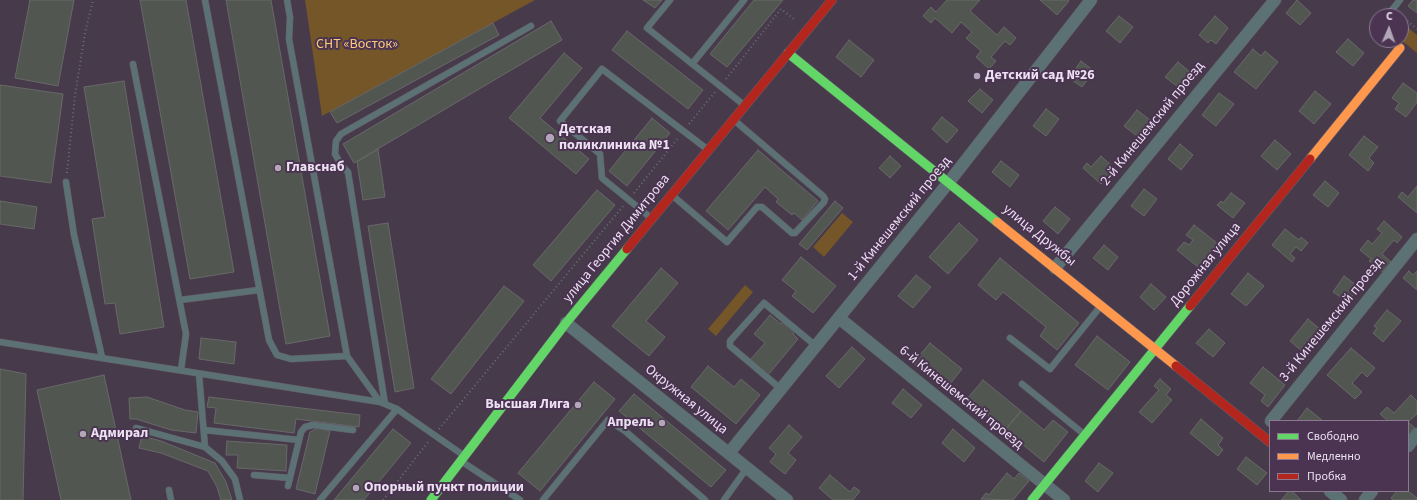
<!DOCTYPE html>
<html>
<head>
<meta charset="utf-8">
<style>
  body { margin:0 }
  #map { position:relative; width:1417px; height:500px; overflow:hidden; background:#463a4b; font-family:"Source Sans 3",sans-serif }
  canvas { display:block }
  .legend { position:absolute; left:1269px; top:420px; width:140px; height:72px; box-sizing:border-box; background:#4a3451; border:1px solid #8b7991; margin:0; padding:5px 7px; list-style:none; font-size:12px; color:#ede0f2 }
  .legend li { display:flex; align-items:center; gap:8px; height:20px }
  .legend b { width:20px; border:1px solid #8b7991 }
  .north { position:absolute; left:1369px; top:8px; width:40px; height:40px; box-sizing:border-box; background:#4a3451; border:1px solid #8b7991; border-radius:50%; rotate:2deg; font-size:11px; font-weight:700; line-height:16px; text-align:center; color:#ede0f2 }
  .north::after { content:''; display:block; margin:auto; width:14px; height:18px; background:#b3a6b8; clip-path:polygon(50% 0,100% 100%,50% 72%,0 100%) }
</style>
</head>
<body>
<div id="map">
<canvas width="1417" height="500"></canvas>
<ul class="legend">
<li><b style="height:5px;background:#63d668"></b>Свободно</li>
<li><b style="height:5px;background:#ff974d"></b>Медленно</li>
<li><b style="height:5px;background:#b3261e"></b>Пробка</li>
</ul>
<div class="north">С</div>
</div>
<script>
const ctx = document.querySelector('canvas').getContext('2d');
ctx.lineJoin = 'round';
function fillPath(path, color) { ctx.fillStyle = color; ctx.fill(path, 'evenodd'); }
const shape = rows => new Path2D(rows.map(r => 'M' + r).join(''));
function strokePath(path, color, width, dash) { ctx.strokeStyle = color; ctx.lineWidth = width; ctx.lineCap = dash ? 'butt' : 'round'; ctx.setLineDash(dash || []); ctx.stroke(path); }
function write(font, color, halo, rows, align = 'center') {
  ctx.font = font + ' "Source Sans 3",sans-serif'; ctx.lineWidth = 4; ctx.setLineDash([]); ctx.textBaseline = 'middle'; ctx.strokeStyle = halo; ctx.fillStyle = color; for (const [text, x, y, turn = 0] of rows) {
    ctx.save(); ctx.translate(x, y); ctx.rotate((+turn || 0) * Math.PI / 180); ctx.textAlign = isNaN(turn) ? turn : align; if (halo) ctx.strokeText(text, 0, 0); ctx.fillText(text, 0, 0); ctx.restore();
  }
}
const green = shape([
  [305,0,535,0,322,116],
  [1401,22,1417,35,1417,53,1401,40],
  [842,213,853,222,824,257,813,247],
  [745,285,753,292,716,336,708,329]
]);
const building = shape([
  [30,0,74,0,58,86,15,78,30,0],
  [140,0,186,0,234,272,190,279,140,0],
  [226,0,271,0,330,336,286,344,226,0],
  [643,0,662,0,655,8,643,0],
  [754,0,783,0,727,67,710,54,754,0],
  [947,0,980,0,970,11,997,35,1004,27,1016,38,1010,45,1005,41,991,57,996,61,989,69,976,57,981,51,966,38,972,32,961,22,952,33,935,18,931,23,923,16,931,7,936,12,947,0],
  [1040,0,1068,0,1069,1,1057,15,1040,0],
  [1297,0,1311,13,1300,25,1286,13,1297,0],
  [1413,0,1417,0,1417,13,1408,6,1413,0],
  [1119,16,1133,27,1120,43,1106,31,1119,16],
  [1215,16,1228,28,1216,44,1211,40,1208,43,1199,35,1215,16],
  [551,21,562,40,354,163,343,144,551,21],
  [493,23,499,35,337,123,330,112,493,23],
  [627,31,703,90,688,109,612,50,627,31],
  [1348,39,1364,53,1353,66,1336,52,1348,39],
  [849,40,874,60,861,77,836,57,849,40],
  [1253,49,1261,56,1265,51,1278,62,1256,89,1234,72,1253,49],
  [564,53,582,68,540,118,589,159,576,174,509,118,564,53],
  [1081,61,1094,71,1082,87,1069,78,1081,61],
  [1178,62,1190,72,1178,87,1165,77,1178,62],
  [124,81,164,327,120,334,115,303,105,304,92,219,105,217,84,87,124,81],
  [1403,83,1417,93,1417,102,1406,117,1395,109,1399,103,1392,98,1403,83],
  [0,85,63,94,51,183,0,176,0,85],
  [980,89,993,100,982,113,968,101,980,89],
  [1315,91,1331,104,1314,124,1299,111,1315,91],
  [1219,93,1234,104,1216,126,1202,115,1219,93],
  [1046,109,1059,119,1046,136,1033,126,1046,109],
  [1137,110,1150,120,1137,136,1124,126,1137,110],
  [942,117,958,130,947,143,932,129,942,117],
  [652,118,670,133,627,186,609,171,652,118],
  [1364,136,1378,147,1369,158,1374,163,1368,171,1349,155,1364,136],
  [1275,140,1291,154,1277,170,1261,156,1275,140],
  [1180,144,1193,155,1181,170,1168,159,1180,144],
  [378,149,385,197,363,200,357,162,378,149],
  [758,150,818,201,802,220,794,213,792,215,776,202,778,199,765,187,728,230,706,211,758,150],
  [890,156,901,166,890,178,879,168,890,156],
  [1101,156,1115,169,1101,184,1083,168,1087,163,1091,167,1101,156],
  [1001,161,1019,175,1010,187,992,172,1001,161],
  [1325,181,1339,193,1328,207,1313,195,1325,181],
  [1417,186,1417,213,1398,197,1402,192,1408,197,1417,186],
  [1144,189,1157,199,1144,216,1131,206,1144,189],
  [597,190,615,205,551,281,533,265,597,190],
  [1231,193,1245,203,1233,218,1217,205,1221,201,1223,203,1231,193],
  [0,201,37,207,34,229,0,224,0,201],
  [835,201,843,208,807,250,799,244,835,201],
  [1055,207,1070,219,1058,234,1043,221,1055,207],
  [1384,221,1402,237,1397,243,1394,240,1382,254,1391,262,1383,272,1369,261,1371,259,1360,250,1368,240,1372,244,1382,233,1377,229,1384,221],
  [388,223,414,388,395,392,368,226,388,223],
  [959,223,978,240,948,274,929,257,959,223],
  [1194,225,1217,243,1198,267,1177,250,1184,242,1189,245,1193,240,1186,235,1194,225],
  [1285,229,1299,240,1301,237,1308,243,1301,251,1296,247,1290,254,1295,258,1292,262,1272,245,1285,229],
  [1104,245,1118,257,1108,270,1093,258,1104,245],
  [801,257,836,286,813,313,792,296,796,291,782,280,801,257],
  [1000,258,1079,323,1057,350,1040,336,1046,327,1003,292,996,300,978,285,1000,258],
  [661,268,678,283,646,321,665,337,649,356,612,326,661,268],
  [1409,271,1413,275,1417,271,1417,290,1403,278,1409,271],
  [1248,273,1264,286,1246,306,1231,294,1248,273],
  [916,275,931,287,913,308,898,296,916,275],
  [1344,276,1359,287,1348,302,1333,292,1344,276],
  [1151,284,1166,297,1154,310,1140,297,1151,284],
  [504,286,524,301,451,394,431,379,504,286],
  [1387,310,1401,321,1383,342,1373,333,1377,328,1374,326,1387,310],
  [770,315,781,324,782,322,795,332,793,334,798,339,768,375,750,360,765,343,754,334,770,315],
  [1308,319,1320,329,1302,351,1290,341,1308,319],
  [1209,329,1225,343,1213,357,1196,343,1209,329],
  [1097,336,1130,362,1108,390,1075,365,1097,336],
  [201,338,236,342,234,364,199,359,201,338],
  [930,343,962,369,946,389,913,363,930,343],
  [852,347,865,359,839,388,826,376,852,347],
  [1351,348,1375,368,1367,377,1362,372,1352,383,1362,392,1355,399,1327,375,1351,348],
  [708,366,734,387,741,379,760,395,736,424,691,387,708,366],
  [1263,367,1285,385,1268,407,1261,401,1265,395,1250,383,1263,367],
  [0,369,26,374,23,500,0,500,0,369],
  [104,375,131,500,61,500,37,390,104,375],
  [1160,379,1171,389,1166,395,1172,400,1152,423,1139,412,1159,390,1154,386,1160,379],
  [983,380,1021,411,1005,430,967,399,983,380],
  [594,382,615,399,540,491,518,473,594,382],
  [903,389,922,405,911,418,892,403,903,389],
  [634,394,726,470,711,487,619,411,634,394],
  [1411,395,1417,401,1417,414,1408,422,1415,428,1408,435,1408,421,1388,421,1380,414,1387,407,1394,413,1411,395],
  [147,397,185,410,198,412,196,433,171,430,136,419,130,419,129,398,147,397],
  [209,397,360,415,359,427,296,419,294,433,214,423,216,408,207,407,209,397],
  [1307,408,1323,421,1297,421,1307,408],
  [1021,411,1044,430,1053,420,1068,432,1044,462,1005,430,1021,411],
  [1201,419,1223,438,1218,445,1223,450,1218,456,1190,433,1201,419],
  [789,425,802,437,788,453,796,460,785,474,770,462,776,454,769,448,789,425],
  [318,428,330,431,315,494,296,489,310,432,318,428],
  [393,429,411,443,364,500,334,500,393,429],
  [953,429,975,448,964,462,942,443,953,429],
  [142,436,161,441,215,463,226,482,232,500,221,500,217,487,208,471,161,453,139,448,142,436],
  [227,441,287,445,286,471,237,468,238,455,226,455,227,441],
  [1246,457,1267,473,1257,485,1237,469,1246,457],
  [1099,463,1113,473,1098,492,1085,481,1099,463],
  [1007,473,1014,479,1019,473,1029,481,1013,500,981,499,986,493,989,495,1007,473],
  [830,475,850,492,854,487,860,491,853,500,833,500,819,488,830,475],
  [1289,491,1292,491,1301,500,1281,500,1289,491],
  [1397,491,1408,491,1417,498,1417,500,1393,500,1391,498,1397,491]
]);
const path = shape([
  [1401,16,1417,29],
  [726,79,781,9,794,19],
  [689,124,715,92],
  [67,173,75,95,85,33,93,0],
  [634,193,679,137],
  [439,429,624,205],
  [383,500,429,441]
]);
const lane = shape([
  [205,0,269,340,277,355,291,359,347,356],
  [287,0,290,17,289,39,347,356,380,402],
  [670,0,647,28,744,105],
  [1387,16,1400,0],
  [1376,28,1377,27],
  [133,64,186,334,181,370],
  [692,64,744,0],
  [66,182,74,235,102,357],
  [673,196,727,242,757,207,762,207,792,233,795,233,824,202,825,199,823,196,734,120],
  [651,218,602,178,600,154,560,121,602,69,707,149],
  [180,300,259,290],
  [1010,338,1050,369,1100,307],
  [0,342,380,402,397,409,463,455],
  [199,374,205,447,222,461,235,479,240,500],
  [1022,384,1085,435],
  [781,389,730,346,730,341,764,303,816,346],
  [385,404,348,172,342,166,335,154,336,141,341,134,531,26],
  [136,428,205,447],
  [204,430,299,440],
  [461,461,520,500],
  [254,475,290,478],
  [288,486,301,432,305,427,313,425,353,430],
  [169,490,171,500],
  [320,500,397,409],
  [543,500,608,420,625,431,705,500],
  [724,500,747,468]
]);
const street = shape([
  [1055,268,1275,0],
  [839,318,1064,500],
  [566,323,787,500],
  [1271,421,1417,239],
  [1408,446,1417,434],
  [729,453,949,182,1091,0],
  [1330,491,1341,500],
  [1365,500,1372,491]
]);
const fast = shape([
  [788,53,997,222],
  [431,500,566,323,627,249],
  [1032,500,1190,306]
]);
const slow = shape([
  [1310,159,1400,48],
  [997,222,1176,366]
]);
const jam = shape([
  [627,249,832,0],
  [1190,306,1310,159],
  [1176,366,1270,442]
]);
const markers = [
  [977,76,4,"#b3a6b8"],
  [550,138,5,"#b3a6b8"],
  [278,168,4,"#b3a6b8"],
  [578,405,4,"#b3a6b8"],
  [662,423,4,"#b3a6b8"],
  [83,434,4,"#b3a6b8"],
  [356,488,4,"#b3a6b8"]
];
const parkNames = [
  ["СНТ «Восток»",357,45]
];
const poiNames = [
  ["Детский сад №26",985,76],
  ["Детская",559,130],
  ["поликлиника №1",559,146],
  ["Главснаб",286,168],
  ["Высшая Лига",570,405,"right"],
  ["Апрель",654,423,"right"],
  ["Адмирал",91,434],
  ["Опорный пункт полиции",364,488]
];
const streetNames = [
  ["2-й Кинешемский проезд",1153,124,-51],
  ["1-й Кинешемский проезд",900,219,-51],
  ["улица Дружбы",1039,236,39],
  ["улица Георгия Димитрова",617,239,-51],
  ["Дорожная улица",1206,265,-51],
  ["3-й Кинешемский проезд",1332,320,-51],
  ["6-й Кинешемский проезд",961,398,39],
  ["Окружная улица",686,400,39]
];
fillPath(green, '#755628');
fillPath(building, '#525650');
strokePath(building, '#696869', 1);
strokePath(lane, '#635a67', 7);
strokePath(street, '#635a67', 13);
strokePath(fast, '#635a67', 10);
strokePath(slow, '#635a67', 10);
strokePath(jam, '#635a67', 10);
strokePath(path, '#667076', 2, [1, 3]);
strokePath(lane, '#5b7174', 6);
strokePath(street, '#5b7174', 12);
strokePath(fast, '#63d668', 9);
strokePath(slow, '#ff974d', 9);
strokePath(jam, '#b3261e', 9);
for (const [x, y, r, color] of markers) { const dot = new Path2D(); dot.arc(x, y, r, 0, 2 * Math.PI); ctx.fillStyle = color; ctx.fill(dot); strokePath(dot, '#4a3451', 1.5); }
write('14px', '#feca7b', '#4a3451', parkNames);
write('bold 14px', '#ede0f2', '#4a3451', poiNames, 'left');
write('14px', '#ede0f2', '#4a3451', streetNames);
</script>
</body>
</html>
